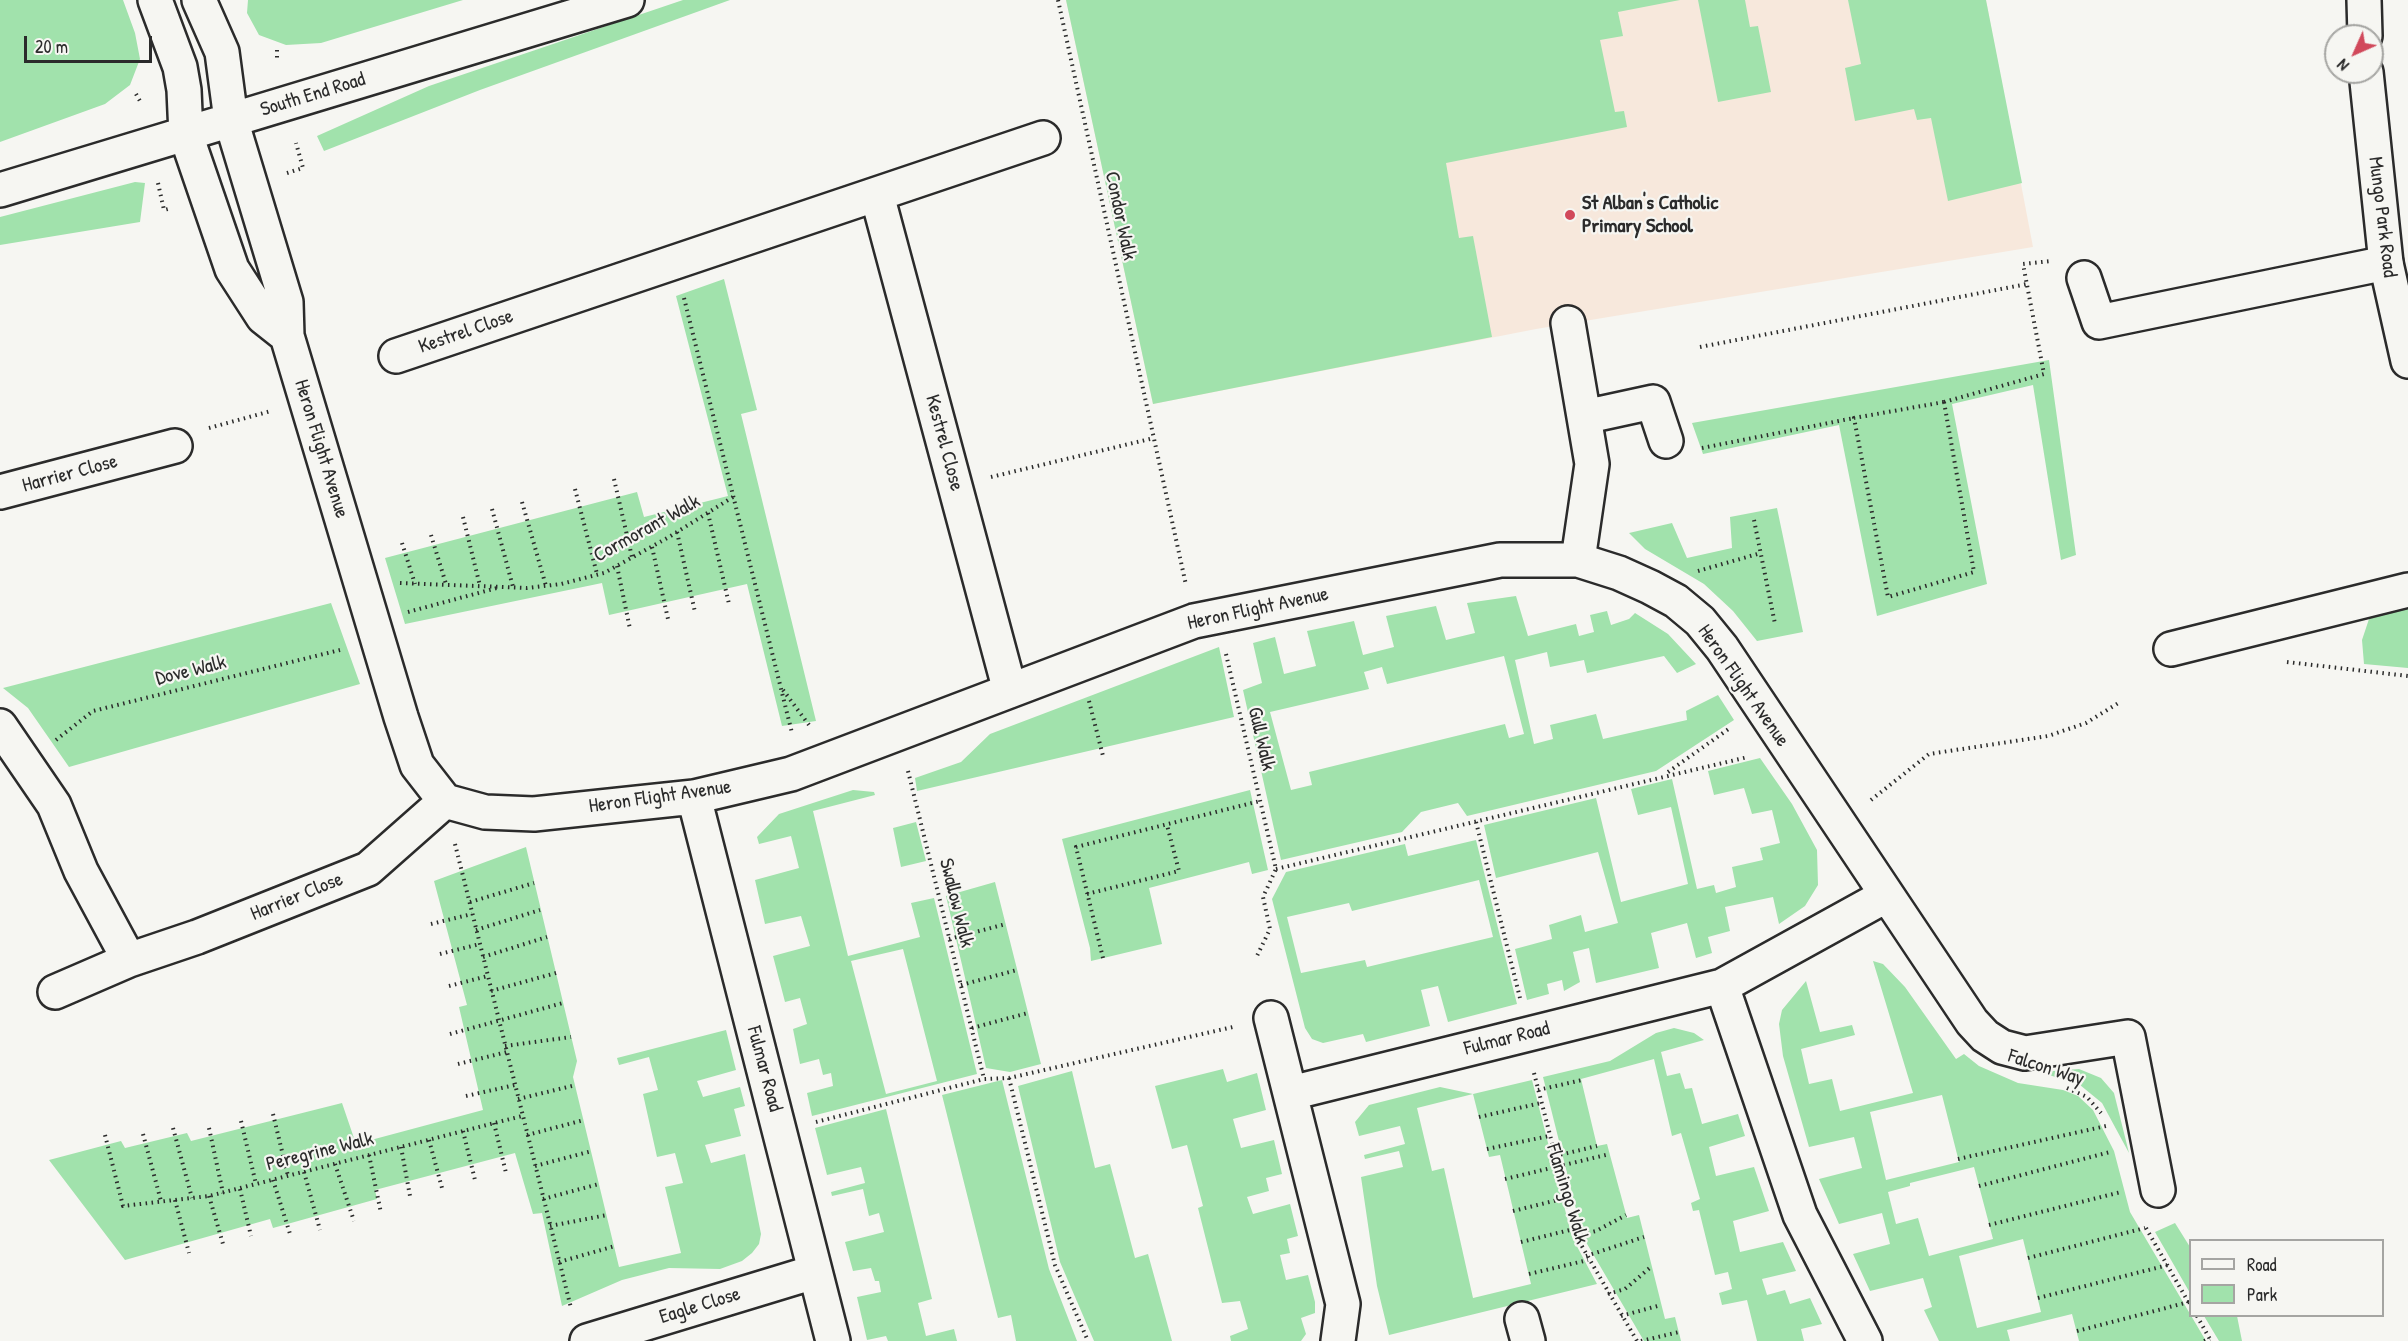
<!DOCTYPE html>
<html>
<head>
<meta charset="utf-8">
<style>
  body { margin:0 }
  #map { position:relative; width:2408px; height:1341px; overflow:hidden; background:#f6f6f2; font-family:"Patrick Hand",sans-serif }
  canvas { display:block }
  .legend { position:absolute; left:2189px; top:1239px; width:195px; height:78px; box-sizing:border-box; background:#f6f6f2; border:2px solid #a5a5a2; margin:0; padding:8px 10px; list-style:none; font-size:18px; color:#2b2b2b }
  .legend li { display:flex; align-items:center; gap:12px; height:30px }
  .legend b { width:30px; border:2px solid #a5a5a2 }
  .north { position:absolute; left:2324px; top:24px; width:60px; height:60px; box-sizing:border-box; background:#f6f6f2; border:2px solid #a5a5a2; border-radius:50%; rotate:225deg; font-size:16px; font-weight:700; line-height:24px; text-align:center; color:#2b2b2b }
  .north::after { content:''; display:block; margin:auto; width:21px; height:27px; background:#d1495b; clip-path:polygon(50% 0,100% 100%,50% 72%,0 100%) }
  .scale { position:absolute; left:24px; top:36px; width:128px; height:27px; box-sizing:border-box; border:3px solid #2b2b2b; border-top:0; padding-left:8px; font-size:18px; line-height:21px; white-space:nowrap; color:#2b2b2b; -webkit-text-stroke:4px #f6f6f2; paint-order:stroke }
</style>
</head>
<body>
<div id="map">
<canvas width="2408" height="1341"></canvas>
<ul class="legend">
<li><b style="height:8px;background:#f6f6f2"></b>Road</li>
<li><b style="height:16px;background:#a1e2ac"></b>Park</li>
</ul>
<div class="north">N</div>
<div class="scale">20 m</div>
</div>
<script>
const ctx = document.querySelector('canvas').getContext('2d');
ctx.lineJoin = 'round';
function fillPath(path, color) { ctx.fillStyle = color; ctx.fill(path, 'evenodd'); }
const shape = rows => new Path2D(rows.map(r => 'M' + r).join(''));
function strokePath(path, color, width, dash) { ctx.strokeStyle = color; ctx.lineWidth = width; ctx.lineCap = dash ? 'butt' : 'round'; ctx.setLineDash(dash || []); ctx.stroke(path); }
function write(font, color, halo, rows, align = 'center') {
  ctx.font = font + ' "Patrick Hand",sans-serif'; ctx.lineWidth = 4.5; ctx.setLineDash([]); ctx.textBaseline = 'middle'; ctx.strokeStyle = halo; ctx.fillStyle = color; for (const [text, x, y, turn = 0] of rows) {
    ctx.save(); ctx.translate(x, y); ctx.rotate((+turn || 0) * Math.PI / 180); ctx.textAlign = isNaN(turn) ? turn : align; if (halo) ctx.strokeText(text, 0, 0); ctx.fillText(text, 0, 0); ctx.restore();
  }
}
const built = shape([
  [1066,0,1986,0,2033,247,1536,329,1153,404]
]);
const green = shape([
  [0,0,123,0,135,33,140,59,130,85,105,104,0,142],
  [248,0,463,0,321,43,286,45,259,35,247,13],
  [683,0,730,0,480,90,324,151,317,136,429,86],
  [1066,0,1680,0,1618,12,1623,36,1600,40,1615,112,1624,111,1627,127,1446,163,1459,238,1473,236,1492,337,1153,404],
  [1698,0,1745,0,1750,27,1758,26,1771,92,1718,102],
  [1848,0,1986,0,2022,183,1948,201,1931,118,1917,120,1914,109,1855,121,1845,68,1861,64],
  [135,182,145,183,140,222,0,245,0,217],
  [724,279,757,410,741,414,816,721,782,726,747,584,609,615,602,583,405,624,385,558,637,492,644,517,728,496,676,296],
  [2049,360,2076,555,2061,560,2033,385,1952,404,1987,584,1877,616,1839,425,1703,454,1692,423],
  [1777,508,1803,632,1757,641,1733,611,1704,584,1645,549,1629,533,1672,523,1687,558,1732,548,1730,517],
  [1516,596,1528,636,1576,624,1579,636,1594,632,1590,615,1607,611,1611,625,1629,619,1635,613,1668,634,1696,664,1677,673,1664,656,1587,673,1584,660,1550,667,1547,652,1515,660,1534,744,1553,739,1550,725,1596,714,1603,739,1687,720,1686,711,1718,695,1734,720,1656,771,1467,816,1458,803,1421,812,1402,832,1281,860,1243,690,1262,683,1253,643,1275,637,1284,674,1316,666,1307,631,1354,621,1363,655,1394,647,1386,616,1436,606,1446,640,1475,633,1467,603],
  [1504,656,1524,734,1509,738,1505,724,1309,772,1312,785,1291,790,1270,712,1369,689,1364,672,1382,667,1387,684],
  [331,603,360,684,69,767,28,708,3,688],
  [2408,607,2408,668,2364,664,2362,640,2370,616],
  [1219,647,1234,717,917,791,915,778,961,762,990,734],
  [1760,758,1792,804,1817,850,1818,885,1805,906,1779,924,1773,897,1725,907,1730,931,1708,937,1712,953,1696,958,1687,923,1651,933,1659,968,1596,983,1589,948,1573,952,1580,982,1564,991,1562,980,1547,984,1549,994,1527,1000,1515,949,1552,939,1549,925,1581,915,1585,932,1618,923,1598,852,1496,878,1484,825,1596,798,1621,902,1688,884,1671,807,1638,815,1631,789,1672,779,1697,889,1714,885,1716,893,1736,887,1732,867,1763,860,1760,848,1780,843,1772,810,1752,814,1744,788,1714,795,1708,771],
  [853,790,874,792,875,795,813,811,848,956,920,937,911,903,934,898,977,1074,812,1116,807,1093,833,1086,831,1073,823,1075,819,1059,800,1064,793,1029,807,1024,800,998,785,1002,773,956,810,946,801,916,765,924,755,880,799,868,791,836,759,844,757,837,779,814],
  [903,949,937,1081,886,1094,851,961],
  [1250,790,1268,870,1252,874,1249,862,1149,888,1162,944,1091,961,1090,948,1062,839],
  [916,822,926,861,901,867,893,828],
  [1476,840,1517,1004,1448,1022,1438,986,1421,990,1430,1026,1366,1042,1363,1034,1323,1043,1312,1039,1305,1028,1272,899,1286,872,1405,844,1408,856],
  [1479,880,1493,937,1367,967,1365,960,1301,973,1287,917,1349,903,1352,911],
  [526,847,577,1061,573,1077,619,1267,681,1253,665,1187,683,1183,675,1153,657,1157,643,1094,658,1090,649,1057,619,1065,617,1058,726,1030,736,1070,697,1081,703,1097,740,1087,745,1106,734,1109,741,1136,705,1145,711,1163,745,1154,761,1234,759,1244,752,1253,742,1261,720,1269,669,1268,622,1280,562,1306,542,1213,533,1214,515,1153,375,1190,377,1199,273,1228,270,1219,125,1260,49,1160,121,1141,125,1148,187,1133,191,1141,342,1103,356,1144,483,1110,459,1007,467,1005,434,881],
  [995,882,1041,1064,1010,1072,986,1068,946,896],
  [1873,961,1883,964,1905,987,1956,1059,1964,1054,1979,1066,2018,1083,2063,1090,2078,1096,2093,1110,2114,1151,2130,1212,2206,1341,2079,1341,2072,1314,2007,1330,2010,1341,1939,1341,1924,1310,1932,1307,1923,1278,1870,1291,1853,1254,1890,1244,1882,1213,1839,1224,1819,1179,1862,1168,1854,1137,1809,1147,1783,1056,1779,1024,1782,1010,1806,981,1820,1032,1852,1025,1855,1035,1801,1049,1809,1084,1832,1079,1840,1111,1913,1093],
  [1942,1095,1959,1162,1886,1180,1870,1112],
  [1974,1167,1993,1239,1929,1256,1918,1218,1896,1224,1888,1192,1910,1186,1910,1183],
  [2023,1239,2041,1312,1977,1328,1959,1256],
  [1674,1028,1694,1033,1704,1040,1661,1052,1667,1076,1680,1073,1685,1089,1692,1088,1702,1124,1738,1114,1745,1136,1709,1147,1716,1176,1754,1167,1769,1211,1733,1221,1740,1252,1783,1242,1796,1271,1762,1279,1767,1295,1785,1290,1790,1304,1810,1298,1822,1324,1801,1329,1804,1341,1757,1341,1747,1300,1722,1305,1719,1293,1732,1289,1728,1272,1715,1275,1699,1210,1693,1211,1691,1203,1700,1199,1681,1133,1672,1136,1654,1059,1581,1079,1597,1146,1607,1144,1627,1218,1639,1215,1665,1319,1675,1317,1681,1341,1644,1341,1583,1237,1543,1077,1610,1061,1656,1033],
  [1223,1069,1227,1082,1257,1073,1266,1110,1233,1119,1241,1148,1274,1140,1282,1174,1266,1178,1269,1191,1247,1197,1253,1214,1290,1204,1298,1236,1287,1239,1290,1253,1280,1255,1286,1280,1308,1275,1315,1302,1315,1313,1301,1318,1306,1334,1301,1341,1231,1341,1230,1336,1248,1329,1240,1301,1222,1303,1198,1208,1203,1206,1187,1145,1172,1149,1155,1086],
  [2079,1069,2101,1078,2114,1093,2129,1153,2102,1103,2080,1085,2040,1072],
  [1072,1071,1095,1168,1110,1164,1135,1258,1148,1254,1172,1341,1094,1341,1060,1262,1018,1086],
  [1002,1080,1049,1269,1077,1341,1016,1341,1011,1315,998,1318,942,1095],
  [1532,1080,1572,1237,1597,1284,1389,1335,1377,1286,1361,1177,1403,1167,1399,1151,1365,1159,1364,1155,1405,1144,1400,1126,1359,1136,1355,1122,1369,1105,1440,1087,1473,1094],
  [1473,1094,1489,1157,1500,1155,1531,1284,1473,1298,1444,1168,1432,1171,1417,1108],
  [886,1109,932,1299,918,1303,926,1336,954,1329,957,1341,888,1341,886,1336,867,1340,857,1297,881,1292,879,1281,875,1281,871,1268,853,1271,845,1242,884,1232,879,1213,869,1216,863,1189,832,1196,831,1192,865,1183,861,1167,827,1175,815,1128],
  [2175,1223,2190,1247,2190,1293,2155,1232],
  [2204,1316,2237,1316,2242,1341,2219,1341]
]);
const path = shape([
  [1058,0,1186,585],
  [277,50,277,59],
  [136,94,140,101],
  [287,173,303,168,296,143],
  [158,183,164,210,172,208],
  [684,298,792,733],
  [1700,347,2027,284],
  [1944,402,1974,572,1888,597,1854,418,1944,402],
  [1944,402,2044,374,2023,264,2051,261],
  [209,428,271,411],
  [1702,448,1854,418],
  [991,477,1154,438],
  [614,479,632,557],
  [575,489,597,574],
  [522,502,546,586],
  [492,509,513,587],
  [708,513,729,604],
  [463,517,480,586],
  [1754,520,1775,624],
  [677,532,695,612],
  [431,535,446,584],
  [402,543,415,584],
  [652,547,668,619],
  [617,566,630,629],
  [1698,571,1761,553],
  [400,583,527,588,561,584,604,573,669,537,733,497],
  [408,612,497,588],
  [1226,654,1276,869,1263,897,1270,929,1256,958],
  [2287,662,2408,676],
  [783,690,809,725],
  [1089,701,1103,756],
  [56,740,93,711,340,650],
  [908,771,984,1079],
  [1668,772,1730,728],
  [1871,800,1929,754,2048,736,2086,723,2120,702],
  [1476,822,1520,998],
  [455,844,571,1308],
  [1276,869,1748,757],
  [1087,894,1179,871,1167,825],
  [470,902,534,883],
  [431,924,472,914],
  [476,930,540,910],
  [949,939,1006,924],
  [440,954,480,944],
  [483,957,547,937],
  [1103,958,1076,847,1260,801],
  [961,985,1017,970],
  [449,986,488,976],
  [491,991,556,973],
  [972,1028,1028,1013],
  [450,1034,563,1003],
  [505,1046,571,1037],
  [458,1064,507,1052],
  [1534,1073,1576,1236,1637,1341],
  [1009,1078,1055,1265,1088,1341],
  [2067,1088,2087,1097,2101,1113],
  [1538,1090,1582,1080],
  [466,1096,515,1085],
  [518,1099,576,1085],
  [273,1114,288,1176],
  [1479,1117,1541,1103],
  [241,1121,256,1184],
  [816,1122,984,1079,1009,1078,1233,1027],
  [494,1123,506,1173],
  [173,1128,192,1198],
  [209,1128,223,1193],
  [463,1131,475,1180],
  [143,1134,161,1201],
  [105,1135,123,1206,209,1196,522,1116],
  [527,1135,584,1120],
  [429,1140,442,1188],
  [401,1147,410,1196],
  [1487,1149,1549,1136],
  [369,1155,381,1213],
  [1555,1156,1597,1146],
  [1958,1159,2106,1126],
  [335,1164,354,1221],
  [535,1166,592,1151],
  [304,1172,320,1230],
  [1505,1179,1610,1154],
  [273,1180,291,1237],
  [1979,1186,2110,1152],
  [240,1189,251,1236],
  [209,1196,223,1244],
  [543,1199,599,1184],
  [175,1200,189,1253],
  [1513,1211,1566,1198],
  [1989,1225,2121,1192],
  [550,1226,607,1215],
  [2146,1228,2190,1305],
  [1576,1236,1596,1231,1626,1215],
  [1521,1242,1574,1229],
  [1586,1256,1644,1237],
  [2028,1258,2145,1228],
  [559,1262,615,1246],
  [1529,1274,1588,1260],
  [1608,1294,1625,1289,1652,1266],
  [2038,1298,2168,1265],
  [1621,1316,1661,1305],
  [2197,1316,2211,1341],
  [2077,1331,2189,1302],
  [1641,1341,1679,1332],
  [2204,1341,2210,1339]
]);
const minor = shape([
  [231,120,286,302,287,336,401,717,417,765,445,801,485,812,534,814,694,797,791,774,1194,621,1500,560,1578,560,1619,573,1650,587,1676,601,1700,621,1722,648,1972,1022,1985,1036,2002,1047,2025,1053,2128,1037,2158,1190],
  [186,135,232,269,263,317,287,336],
  [877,195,1010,691],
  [2084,278,2099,322,2386,263],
  [1568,323,1592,464,1578,560],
  [396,356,1043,138],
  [1584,417,1653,402,1666,441],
  [0,492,175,446],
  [2171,649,2408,590],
  [0,726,54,805,81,871,129,960,197,937,368,869,445,801],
  [694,797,833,1341],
  [1722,986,1800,1215,1865,1341],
  [55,992,129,960],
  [1271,1018,1343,1304,1338,1341],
  [1291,1093,1722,986,1887,895],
  [1522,1319,1528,1341],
  [587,1341,814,1272]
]);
const tertiary = shape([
  [155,0,180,67,184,90,186,135],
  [199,0,222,52,231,120],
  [2364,0,2365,36],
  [2366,72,2386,263,2408,361],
  [0,190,627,0]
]);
const markers = [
  [1570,215,6,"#d1495b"]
];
const streetNames = [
  ["South End Road",313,95,-17],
  ["Condor Walk",1120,216,78],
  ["Mungo Park Road",2382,217,83],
  ["Kestrel Close",466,332,-19],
  ["Kestrel Close",944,443,75],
  ["Heron Flight Avenue",321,449,73],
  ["Harrier Close",70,474,-15],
  ["Cormorant Walk",647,529,-29],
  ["Heron Flight Avenue",1258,609,-12],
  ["Dove Walk",191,671,-14],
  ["Heron Flight Avenue",1743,686,55],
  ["Gull Walk",1261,739,77],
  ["Heron Flight Avenue",660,797,-8],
  ["Harrier Close",297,897,-22],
  ["Swallow Walk",956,903,76],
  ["Fulmar Road",1507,1039,-14],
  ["Falcon Way",2046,1068,18],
  ["Fulmar Road",764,1069,75],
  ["Peregrine Walk",320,1152,-14],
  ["Flamingo Walk",1567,1194,73],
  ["Eagle Close",700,1306,-17]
];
const poiNames = [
  ["St Alban's Catholic",1582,204],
  ["Primary School",1582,227]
];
fillPath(built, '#f7e8dc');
fillPath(green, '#a1e2ac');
strokePath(minor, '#2b2b2b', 38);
strokePath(tertiary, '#2b2b2b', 38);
strokePath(path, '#2b2b2b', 4, [1.5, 4.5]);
strokePath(minor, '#f6f6f2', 33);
strokePath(tertiary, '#f6f6f2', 33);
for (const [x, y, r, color] of markers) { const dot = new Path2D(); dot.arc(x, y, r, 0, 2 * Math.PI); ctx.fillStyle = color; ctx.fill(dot); strokePath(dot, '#f6f6f2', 2); }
write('20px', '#2b2b2b', '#f6f6f2', streetNames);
write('bold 20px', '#2b2b2b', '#f6f6f2', poiNames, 'left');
</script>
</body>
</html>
